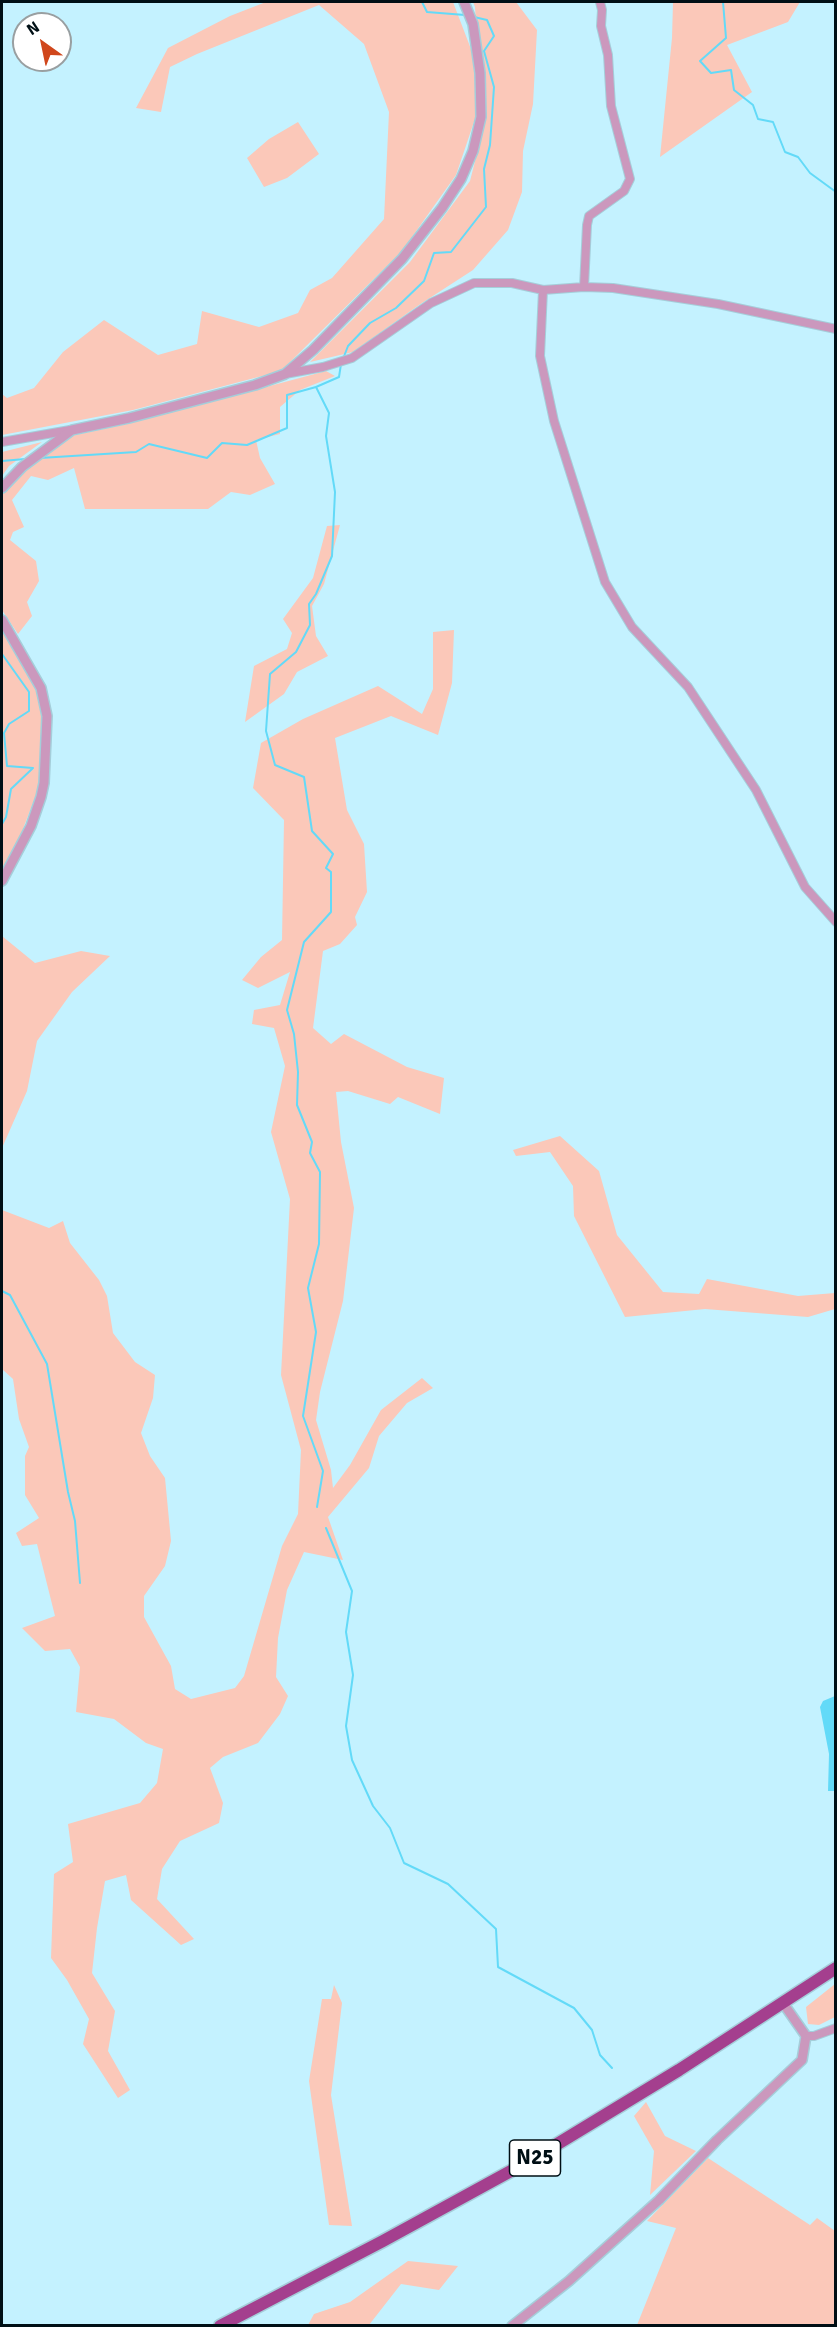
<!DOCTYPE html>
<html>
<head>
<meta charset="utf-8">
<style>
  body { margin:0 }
  #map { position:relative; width:837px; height:2327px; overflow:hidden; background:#c4f2ff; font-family:Signika,sans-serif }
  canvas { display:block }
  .frame { position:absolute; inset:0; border:3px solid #000f15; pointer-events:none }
  .north { position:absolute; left:12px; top:12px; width:60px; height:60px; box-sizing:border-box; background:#fff; border:2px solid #999fa1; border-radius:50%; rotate:327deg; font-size:16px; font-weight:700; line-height:24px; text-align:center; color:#000f15 }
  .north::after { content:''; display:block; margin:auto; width:21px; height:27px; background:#d0471c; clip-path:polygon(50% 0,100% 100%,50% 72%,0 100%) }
</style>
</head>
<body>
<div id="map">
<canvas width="837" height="2327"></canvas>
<div class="frame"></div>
<div class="north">N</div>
</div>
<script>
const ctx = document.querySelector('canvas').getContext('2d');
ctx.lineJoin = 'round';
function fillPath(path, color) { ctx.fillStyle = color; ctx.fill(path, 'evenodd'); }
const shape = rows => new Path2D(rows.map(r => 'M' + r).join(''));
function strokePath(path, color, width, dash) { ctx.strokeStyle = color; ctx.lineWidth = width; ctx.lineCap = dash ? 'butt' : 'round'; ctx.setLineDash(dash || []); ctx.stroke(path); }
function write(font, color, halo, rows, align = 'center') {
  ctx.font = font + ' Signika,sans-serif'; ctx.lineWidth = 4.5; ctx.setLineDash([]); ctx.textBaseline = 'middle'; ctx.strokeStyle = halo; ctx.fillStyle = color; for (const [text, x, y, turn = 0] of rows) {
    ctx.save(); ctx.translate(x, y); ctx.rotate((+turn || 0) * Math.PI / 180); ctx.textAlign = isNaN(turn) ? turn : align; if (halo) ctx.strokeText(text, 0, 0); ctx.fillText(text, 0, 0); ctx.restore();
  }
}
const green = shape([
  [266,2,453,2,474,57,476,116,456,175,402,251,281,371,133,410,2,435,2,394,7,398,34,388,63,352,104,320,158,355,197,344,202,311,259,327,298,313,310,290,332,278,384,219,389,112,364,44,319,5,197,54,170,67,161,112,136,108,168,48,230,16],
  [473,2,516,2,537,30,533,104,523,151,522,192,508,230,473,270,419,305,353,352,310,362,410,262,470,181,486,118,486,75,478,57,475,7],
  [673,2,800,2,788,22,727,45,752,92,660,157,672,38],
  [298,122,319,154,287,178,264,187,247,158,269,139],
  [326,371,335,376,300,390,280,407,280,434,256,440,260,458,275,484,250,495,231,492,208,509,85,509,74,468,48,480,31,476,12,500,24,527,13,532,10,540,36,561,39,581,27,602,32,616,18,634,2,610,2,493,25,468,71,436,127,424],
  [42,442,9,466,2,476,2,452],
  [340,525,324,584,312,606,316,636,328,656,297,672,284,694,245,722,254,666,287,649,292,633,283,619,313,578,327,526],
  [454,630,452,683,438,735,391,716,335,738,347,810,364,844,367,892,355,917,357,925,340,944,323,951,313,1028,331,1044,344,1034,407,1067,444,1078,440,1114,398,1097,390,1104,348,1091,336,1092,341,1142,354,1208,343,1301,320,1392,316,1420,331,1470,333,1488,350,1465,381,1410,422,1378,433,1388,407,1403,379,1436,369,1468,328,1517,343,1560,304,1552,287,1590,278,1638,276,1677,288,1696,280,1714,258,1743,223,1757,210,1768,223,1803,219,1823,180,1841,162,1869,157,1899,194,1939,181,1945,131,1900,126,1875,105,1881,97,1928,92,1973,115,2011,108,2051,130,2090,118,2098,83,2044,89,2019,67,1980,51,1958,54,1874,73,1862,68,1824,140,1803,157,1783,163,1749,146,1743,114,1719,76,1712,80,1667,70,1649,45,1651,22,1628,55,1616,37,1544,22,1546,16,1533,39,1518,25,1495,25,1456,29,1447,19,1419,13,1379,2,1369,2,1210,49,1228,63,1221,70,1243,99,1280,107,1296,113,1333,135,1362,155,1375,153,1398,141,1433,150,1456,165,1478,171,1541,165,1566,144,1596,144,1617,171,1666,175,1689,191,1699,235,1688,244,1676,282,1546,298,1514,301,1450,281,1375,290,1199,271,1132,285,1066,274,1028,252,1024,254,1010,280,1005,290,972,258,988,242,980,261,957,282,940,284,820,253,788,261,743,303,719,378,686,422,714,433,689,433,632],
  [2,631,24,666,37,693,42,721,39,787,18,842,2,868],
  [2,936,35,963,81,951,110,956,72,992,37,1041,27,1091,2,1148],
  [560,1136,599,1171,617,1235,663,1292,699,1294,707,1279,798,1296,835,1293,835,1309,808,1317,705,1309,625,1317,574,1216,573,1186,550,1152,516,1156,513,1150],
  [835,1984,835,2017,819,2025,808,2024,806,2007],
  [334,1985,342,2003,331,2095,352,2226,329,2225,309,2081,322,1999,331,1999],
  [646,2102,665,2136,696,2151,650,2195,654,2151,634,2116],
  [708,2158,810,2225,817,2218,835,2231,835,2325,637,2325,676,2228,647,2221],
  [408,2261,458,2266,439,2290,401,2284,369,2325,308,2325,314,2314,350,2302]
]);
const water = shape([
  [835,1696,835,1791,828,1791,829,1754,820,1707,823,1701]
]);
const stream = shape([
  [422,2,427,12,465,15],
  [723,2,726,38,700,61,711,73,731,70,734,90,753,105,758,119,773,122,785,152,798,157,810,173,836,192],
  [343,359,348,346,370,323,396,308,424,281,434,253,451,252,486,207,484,169,490,145,494,87,484,51,494,36,487,20,474,17],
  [316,387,329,413,326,436,335,492,332,556,316,594,309,604,310,625,296,652,270,674,266,731,275,765,304,777,312,831,333,854,326,868,331,872,331,912,304,942,287,1010,294,1034,298,1072,297,1105,312,1142,310,1153,320,1172,319,1244,308,1288,316,1332,303,1416,323,1471,317,1507],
  [40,458,136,452,149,444,207,458,222,443,247,445,287,428,287,395,316,387,339,377,341,364],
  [2,461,25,459],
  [2,654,29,692,29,711,9,724,4,733,7,766,33,768,11,789,6,817,2,824],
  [2,1291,10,1295,47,1364,68,1492,75,1521,80,1583],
  [326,1528,352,1591,346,1632,353,1675,346,1726,352,1760,373,1806,390,1828,404,1863,448,1884,496,1929,498,1967,574,2008,592,2030,600,2055,612,2068]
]);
const minor = shape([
  [584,287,587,225,589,216,624,191,630,179,611,106,608,55,601,26,602,10,600,2],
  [543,290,540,356,554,421,605,582,632,627,688,687,756,790,805,887,836,922],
  [285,374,323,367,352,358,431,303,474,283,512,283,543,290,584,287,613,288,718,304,836,329],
  [2,442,70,430],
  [806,2036,814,2036,836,2028]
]);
const tertiary = shape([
  [2,488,22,467,72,430,129,418,255,385,285,374,313,350,402,259,442,208,461,179,473,151,481,117,480,73,473,24,464,2],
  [2,620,41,688,47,716,44,783,41,797,31,826,2,881],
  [512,2326,569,2281,659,2200,717,2140,802,2060,806,2036,783,2003]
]);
const trunk = shape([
  [220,2326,383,2241,531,2160,679,2070,836,1968]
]);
const shields = [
  [535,2158,51]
];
const shieldNames = [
  ["N25",535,2158]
];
fillPath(green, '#fbc8b9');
fillPath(water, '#63daf8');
strokePath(stream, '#63daf8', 2);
strokePath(minor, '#a5ceda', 10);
strokePath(tertiary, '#a5ceda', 12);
strokePath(trunk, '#a5ceda', 15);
strokePath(minor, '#cb98bd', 8);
strokePath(tertiary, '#cb98bd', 9);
strokePath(trunk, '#a43f8e', 12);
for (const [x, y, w] of shields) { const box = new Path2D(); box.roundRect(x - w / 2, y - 18, w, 36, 4.5); ctx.fillStyle = '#fff'; ctx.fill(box); strokePath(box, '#000f15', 1.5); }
write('bold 21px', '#000f15', null, shieldNames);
</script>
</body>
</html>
